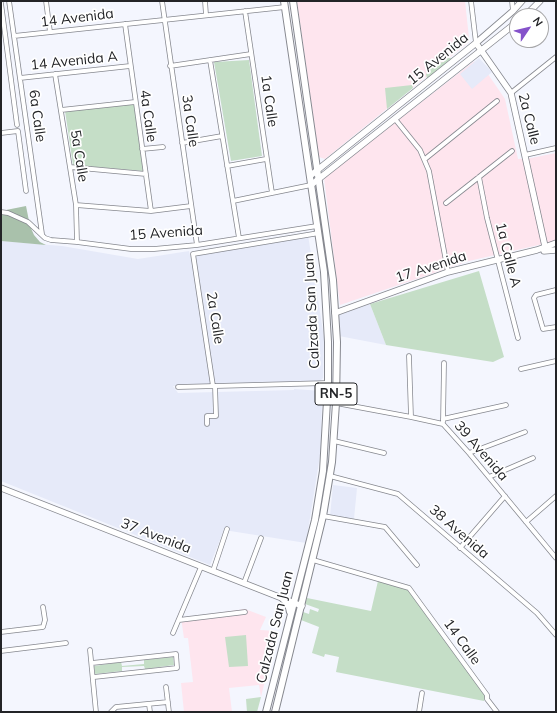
<!DOCTYPE html>
<html>
<head>
<meta charset="utf-8">
<style>
  body { margin:0 }
  #map { position:relative; width:557px; height:713px; overflow:hidden; background:#f4f6fe; font-family:Mulish,sans-serif }
  canvas { display:block }
  .frame { position:absolute; inset:0; border:2px solid #232427; pointer-events:none }
  .north { position:absolute; left:509px; top:8px; width:40px; height:40px; box-sizing:border-box; background:#fff; border:1px solid #a7a7a9; border-radius:50%; rotate:55deg; font-size:11px; font-weight:700; line-height:16px; text-align:center; color:#232427 }
  .north::after { content:''; display:block; margin:auto; width:14px; height:18px; background:#8552ca; clip-path:polygon(50% 0,100% 100%,50% 72%,0 100%) }
</style>
</head>
<body>
<div id="map">
<canvas width="557" height="713"></canvas>
<div class="frame"></div>
<div class="north">N</div>
</div>
<script>
const ctx = document.querySelector('canvas').getContext('2d');
ctx.lineJoin = 'round';
function fillPath(path, color) { ctx.fillStyle = color; ctx.fill(path, 'evenodd'); }
const shape = rows => new Path2D(rows.map(r => 'M' + r).join(''));
function strokePath(path, color, width, dash) { ctx.strokeStyle = color; ctx.lineWidth = width; ctx.lineCap = dash ? 'butt' : 'round'; ctx.setLineDash(dash || []); ctx.stroke(path); }
function write(font, color, halo, rows, align = 'center') {
  ctx.font = font + ' Mulish,sans-serif'; ctx.lineWidth = 3.5; ctx.setLineDash([]); ctx.textBaseline = 'middle'; ctx.strokeStyle = halo; ctx.fillStyle = color; for (const [text, x, y, turn = 0] of rows) {
    ctx.save(); ctx.translate(x, y); ctx.rotate((+turn || 0) * Math.PI / 180); ctx.textAlign = isNaN(turn) ? turn : align; if (halo) ctx.strokeText(text, 0, 0); ctx.fillText(text, 0, 0); ctx.restore();
  }
}
const commercial = shape([
  [297,1,465,1,469,38,469,42,325,159,319,157],
  [479,61,505,99,518,159,531,158,556,153,556,241,469,261,340,305,324,178,473,62],
  [245,609,266,617,260,630,277,631,261,697,259,685,229,688,232,712,184,712,181,683,193,682,188,638,184,638,181,618]
]);
const built = shape([
  [479,58,492,72,472,89,460,74],
  [308,235,324,338,323,378,320,381,173,386,178,393,294,390,294,389,322,391,321,449,306,543,224,530,210,565,1,481,1,241,62,246,138,259,189,251,190,256],
  [370,304,386,345,339,336,338,315],
  [333,485,357,488,354,519,330,516]
]);
const green = shape([
  [444,58,452,58,427,79,426,74,429,72,427,64,425,64,425,61,429,61,429,64,444,62],
  [249,60,262,156,231,161,214,62],
  [412,85,413,88,387,109,385,88],
  [134,104,143,171,73,165,65,111],
  [479,271,504,357,493,362,386,345,370,304],
  [378,581,407,589,485,695,484,701,336,672,339,657,325,654,324,657,312,653,319,627,301,620,303,612,309,614,310,609,318,612,319,609,305,604,307,598,371,611],
  [246,635,248,666,229,667,225,637],
  [173,657,174,665,145,669,144,666,122,667,122,671,95,674,94,666,121,662,122,666,144,664,144,660],
  [261,697,257,712,247,712,246,699]
]);
const forest = shape([
  [26,206,30,226,34,235,40,242,46,245,1,241,1,211]
]);
const street = shape([
  [9,1,42,234],
  [46,1,50,32],
  [162,1,197,245],
  [205,1,206,15],
  [471,1,476,43],
  [512,1,513,11],
  [1,3,17,125],
  [245,11,272,193],
  [125,24,151,211],
  [14,36,285,7],
  [210,60,239,238],
  [170,66,251,54],
  [55,74,76,205,77,242],
  [20,78,130,66],
  [511,93,556,57],
  [61,110,135,102],
  [395,119,420,150,429,171,448,272],
  [1,133,18,131,26,191],
  [182,143,222,136],
  [142,149,163,147],
  [525,155,556,148],
  [425,159,497,101],
  [227,166,266,159],
  [70,167,146,174],
  [479,177,487,218,518,338],
  [233,201,311,185],
  [446,203,512,151],
  [76,205,151,211,191,206],
  [1,212,8,213,28,222,45,238,51,240,77,242,131,249,154,249,197,245,317,226],
  [556,290,536,295,534,298,543,329,556,327],
  [409,356,411,417],
  [521,369,556,361],
  [213,386,193,254,319,233],
  [178,387,328,383],
  [336,403,411,417,443,424,469,453,556,558],
  [443,419,506,405],
  [443,422,444,363],
  [207,424,207,416,216,416,215,386],
  [334,441,384,453],
  [469,453,525,432],
  [330,476,398,494,537,613,556,635],
  [489,477,533,458],
  [323,516,385,527,417,565],
  [526,522,556,496],
  [460,548,505,496],
  [313,560,409,588,487,695,487,699,497,712],
  [213,571,227,529],
  [244,583,261,538],
  [179,620,245,612],
  [1,632,43,627,45,620,43,607],
  [173,633,201,567],
  [90,650,96,712],
  [1,651,66,643],
  [92,663,176,654,177,668,94,677],
  [166,687,169,712],
  [149,704,150,712],
  [111,712,116,707,168,702],
  [419,712,422,693]
]);
const secondary = shape([
  [525,16,540,1],
  [476,43,511,93,546,251],
  [310,176,476,43,513,11,522,1],
  [311,185,517,22],
  [544,251,556,250],
  [335,313,448,272,537,250,556,243],
  [1,488,302,606]
]);
const primary = shape([
  [283,599,288,604,290,612],
  [266,712,315,520,323,471,328,383,328,342,324,272,284,1],
  [275,712,323,516,332,462,336,403,337,342,333,280,293,1]
]);
const shields = [
  [336,394,42]
];
const shieldNames = [
  ["RN-5",336,394]
];
const streetNames = [
  ["14 Avenida",77,18,-7],
  ["15 Avenida",438,59,-39],
  ["14 Avenida A",74,61,-6],
  ["1a Calle",269,101,82],
  ["6a Calle",37,116,82],
  ["4a Calle",148,116,82],
  ["2a Calle",529,119,76],
  ["3a Calle",190,121,82],
  ["5a Calle",79,156,81],
  ["15 Avenida",166,233,-4],
  ["1a Calle A",508,255,76],
  ["17 Avenida",431,267,-18],
  ["Calzada San Juan",312,311,-93],
  ["2a Calle",215,318,81],
  ["39 Avenida",481,451,49],
  ["38 Avenida",459,532,41],
  ["37 Avenida",156,536,21],
  ["Calzada San Juan",275,627,-76],
  ["14 Calle",462,642,54]
];
fillPath(commercial, '#fee5ee');
fillPath(built, '#e6eaf9');
fillPath(green, '#c5dec7');
fillPath(forest, '#a9c1ab');
strokePath(street, '#86888f', 5.5);
strokePath(secondary, '#86888f', 7);
strokePath(primary, '#86888f', 8);
strokePath(street, '#fff', 4);
strokePath(secondary, '#fff', 5.5);
strokePath(primary, '#fff', 6);
for (const [x, y, w] of shields) { const box = new Path2D(); box.roundRect(x - w / 2, y - 11, w, 22, 3); ctx.fillStyle = '#fff'; ctx.fill(box); strokePath(box, '#232427', 1); }
write('bold 13px', '#232427', null, shieldNames);
write('14px', '#232427', '#fff', streetNames);
</script>
</body>
</html>
